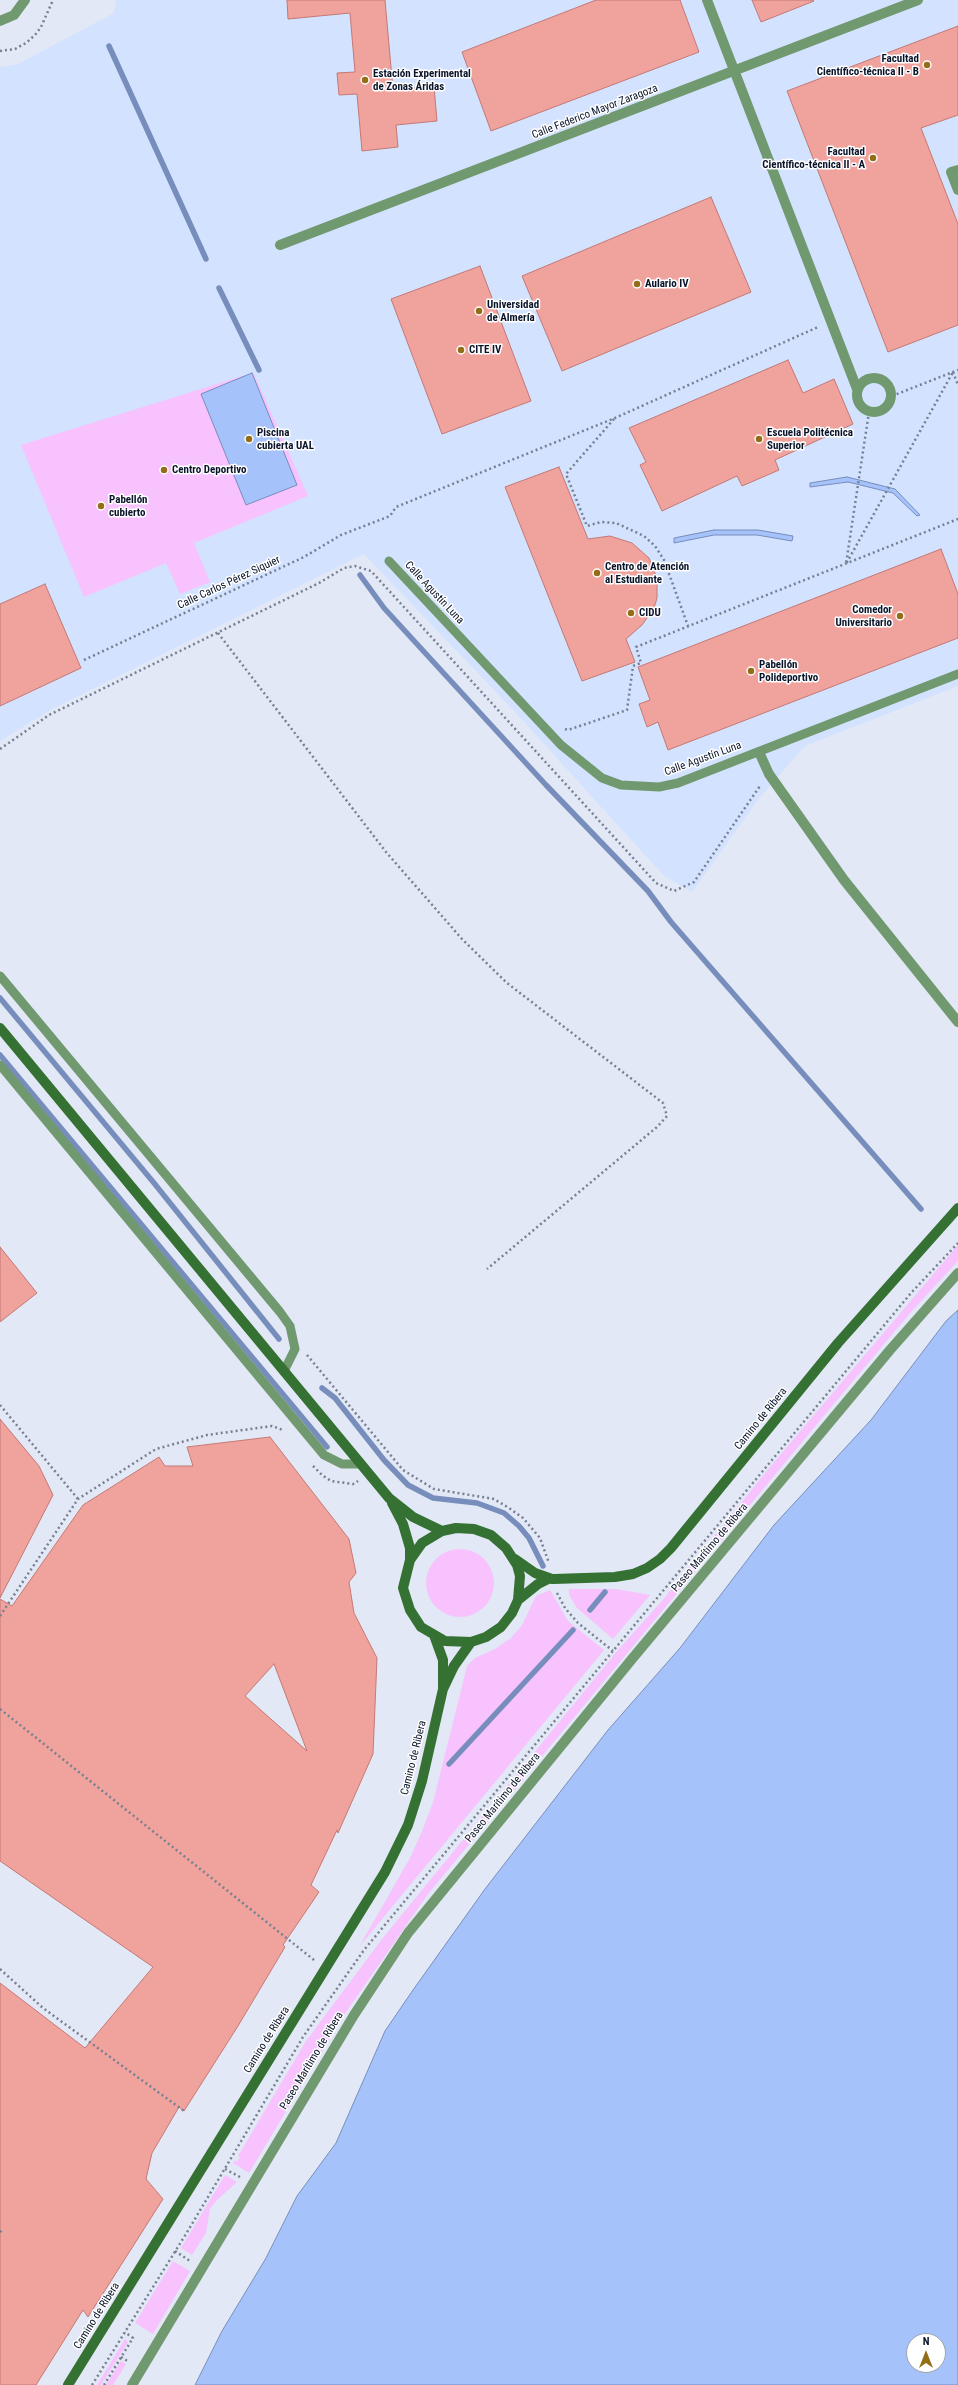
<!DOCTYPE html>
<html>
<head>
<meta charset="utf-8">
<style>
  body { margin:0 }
  #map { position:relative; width:958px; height:2385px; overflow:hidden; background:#e2e8f5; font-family:"Roboto Condensed",sans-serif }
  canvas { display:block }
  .north { position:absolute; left:906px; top:2333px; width:40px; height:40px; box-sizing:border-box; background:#fff; border:1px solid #9da1a9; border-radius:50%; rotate:0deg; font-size:11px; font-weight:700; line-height:16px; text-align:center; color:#091329 }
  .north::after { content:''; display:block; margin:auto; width:14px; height:18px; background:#936e16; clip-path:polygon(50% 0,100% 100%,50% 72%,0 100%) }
</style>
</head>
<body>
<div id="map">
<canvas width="958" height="2385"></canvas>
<div class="north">N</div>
</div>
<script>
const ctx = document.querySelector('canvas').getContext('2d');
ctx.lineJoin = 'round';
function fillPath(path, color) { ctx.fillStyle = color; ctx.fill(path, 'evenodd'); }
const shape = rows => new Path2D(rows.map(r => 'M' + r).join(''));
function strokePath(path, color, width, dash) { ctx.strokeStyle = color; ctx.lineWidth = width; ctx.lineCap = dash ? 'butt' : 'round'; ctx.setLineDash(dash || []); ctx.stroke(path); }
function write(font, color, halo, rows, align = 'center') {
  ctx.font = font + ' "Roboto Condensed",sans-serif'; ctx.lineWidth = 3; ctx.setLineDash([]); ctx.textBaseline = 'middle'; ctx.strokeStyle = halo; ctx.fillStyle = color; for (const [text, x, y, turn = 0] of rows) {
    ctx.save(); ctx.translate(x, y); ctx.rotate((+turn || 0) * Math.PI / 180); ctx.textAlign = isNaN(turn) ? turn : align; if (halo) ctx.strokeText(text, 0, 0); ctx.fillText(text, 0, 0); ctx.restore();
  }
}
const built = shape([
  [116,0,958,0,958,686,805,746,760,797,692,892,664,876,514,711,364,554,52,709,0,741,0,67,18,64,114,13]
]);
const green = shape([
  [252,373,254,374,308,496,194,543,210,582,180,594,166,563,84,597,21,445],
  [958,1245,958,1261,911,1312,822,1418,428,1894,342,2018,249,2173,233,2163,235,2160,237,2162,240,2157,238,2156,306,2041,382,1939,618,1650,661,1602,770,1467],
  '426 1583a34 34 0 1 1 68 0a34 34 0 1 1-68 0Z',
  [569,1589,616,1589,650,1595,613,1639,577,1608,569,1595],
  [550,1590,568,1621,604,1650,359,1947,410,1858,423,1829,433,1802,467,1666,475,1658,495,1649,511,1638,522,1625,536,1596],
  [225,2175,237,2182,217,2200,210,2209,206,2233,192,2255,181,2248],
  [173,2261,190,2271,153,2334,135,2323],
  [125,2339,128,2342,101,2385,97,2385],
  [121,2361,126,2364,113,2385,106,2385]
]);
const water = shape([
  [252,373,297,485,246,505,201,394,252,373],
  [847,477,895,489,920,515,917,516,893,493,848,482,810,487,810,483,847,477],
  [714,530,758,530,793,536,792,541,757,535,714,535,674,543,674,538,714,530],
  [958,1310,958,2385,195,2385,222,2331,266,2258,297,2196,336,2143,385,2031,413,1990,485,1889,608,1730,680,1648,774,1525,871,1420,946,1321,958,1310],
  [914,2341,938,2341,938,2365,914,2365,914,2341]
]);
const stream = shape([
  [109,46,206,259],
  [219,288,259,370],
  [360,575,384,608,546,785,648,891,671,922,921,1209],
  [0,998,154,1183,279,1339],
  [0,1055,327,1447],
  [322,1388,335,1398,384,1460,408,1485,433,1498,477,1503,504,1513,519,1526,529,1538,543,1566],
  [590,1610,605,1592],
  [449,1764,573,1630]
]);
const building = shape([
  [287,0,385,0,393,90,434,86,437,121,396,125,398,147,362,151,357,94,339,95,337,73,355,72,350,13,288,19,287,0],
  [596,0,680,0,699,52,491,131,462,52,596,0],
  [752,0,813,0,814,1,761,22,752,0],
  [958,26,958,115,921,128,958,224,958,325,888,352,787,91,958,26],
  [711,197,751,292,562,371,522,276,711,197],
  [480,266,531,401,442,434,391,299,480,266],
  [788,360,803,393,834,379,853,424,775,460,779,470,742,486,737,476,662,511,640,465,646,462,629,428,788,360],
  [559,467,588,539,610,536,632,543,649,558,657,578,657,598,654,608,642,625,626,639,635,662,582,681,505,487,559,467],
  [941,549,958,594,958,638,668,750,658,722,647,727,639,704,650,700,638,667,941,549],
  [45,584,81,668,0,706,0,604,45,584],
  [0,1247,37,1293,0,1322,0,1247],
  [0,1419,39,1466,53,1495,0,1598,0,1419],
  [270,1437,349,1539,356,1573,349,1582,354,1613,377,1658,373,1754,338,1833,337,1830,311,1885,319,1892,283,1945,285,1947,238,2026,184,2111,179,2107,152,2153,146,2179,163,2199,88,2317,83,2310,36,2385,0,2385,0,1983,85,2048,153,1967,0,1861,0,1599,12,1606,83,1505,159,1457,165,1466,193,1466,187,1447,270,1437],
  [274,1664,307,1751,245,1696,274,1664]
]);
const path = shape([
  [0,51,15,49,26,43,35,35,41,27,53,0],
  [953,372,958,385],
  [892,396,958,370],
  [869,412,846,564,953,372],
  [614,419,566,474,587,526,601,522,616,523,644,536,655,546,664,560,688,626],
  [218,633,386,852,462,939,507,983,663,1103,667,1116,657,1127,487,1269],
  [84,660,304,557,341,535,390,516,396,507,615,418,818,327],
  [565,729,568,730,627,710,633,666,641,663,636,647,958,519],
  [0,749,49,715,319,583,344,568,355,566,371,571,656,883,674,891,694,882,760,786],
  [307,1355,403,1470,434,1489,494,1499,509,1508,523,1518,540,1538,549,1563],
  [0,1405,78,1499],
  [313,1466,322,1475,331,1481,353,1484,358,1481],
  [557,1593,565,1608,578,1623,613,1651],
  [0,1616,78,1499,156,1449,207,1435,272,1426,283,1430],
  [0,1709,314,1960],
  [0,1969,43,2008,184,2111],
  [225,2169,240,2177],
  [0,2232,4,2229],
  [175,2251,190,2261],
  [121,2357,129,2362],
  [92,2385,186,2234,303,2037,364,1950,911,1293,958,1243],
  [104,2385,133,2338,125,2332]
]);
const service = shape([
  [389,561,561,745,602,778,621,785,659,787,678,783,958,674],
  [0,976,280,1312,290,1326,295,1349,284,1371],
  [0,1065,324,1455,342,1464,361,1464]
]);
const pedestrian = shape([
  [707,0,857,389],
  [958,170,951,172,958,190],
  [280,245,918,0],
  '857 395a17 17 0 1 1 34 0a17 17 0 1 1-34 0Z',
  [132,2385,354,2015,408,1933,632,1659,890,1350,958,1273]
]);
const minor = shape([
  [759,752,769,774,844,880,958,1022]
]);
const tertiary = shape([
  [0,21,14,15,25,0]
]);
const secondary = shape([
  [0,1028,389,1498,413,1517,442,1531],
  [392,1503,403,1524,410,1548,410,1560,403,1588,410,1610,421,1627,445,1641,471,1642,486,1637,501,1627,512,1613,518,1600,520,1576,517,1565,506,1548,491,1535,474,1529,456,1528,442,1531,422,1543,410,1560],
  [515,1559,535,1573,552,1579],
  [554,1579,615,1577,633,1574,647,1568,660,1559,671,1548,838,1343,958,1208],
  [518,1600,538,1584,548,1579],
  [434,1635,443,1660,443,1687],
  [68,2385,385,1872,408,1825,422,1781,443,1689,454,1666,471,1642]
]);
const markers = [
  [927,65,4,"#936e16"],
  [365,80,4,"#936e16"],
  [873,158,4,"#936e16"],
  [637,284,4,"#936e16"],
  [479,311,4,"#936e16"],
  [461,350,4,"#936e16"],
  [249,439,4,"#936e16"],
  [759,439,4,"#936e16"],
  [164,470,4,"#936e16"],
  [101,506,4,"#936e16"],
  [597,573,4,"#936e16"],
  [631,613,4,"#936e16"],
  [900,616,4,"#936e16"],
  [751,671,4,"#936e16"]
];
const poiNames = [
  ["Facultad",919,59,"right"],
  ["Científico-técnica II - B",919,72,"right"],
  ["Estación Experimental",373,74],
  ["de Zonas Áridas",373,87],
  ["Facultad",865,152,"right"],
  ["Científico-técnica II - A",865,165,"right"],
  ["Aulario IV",645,284],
  ["Universidad",487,305],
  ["de Almería",487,318],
  ["CITE IV",469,350],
  ["Piscina",257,433],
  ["cubierta UAL",257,446],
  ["Escuela Politécnica",767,433],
  ["Superior",767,446],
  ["Centro Deportivo",172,470],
  ["Pabellón",109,500],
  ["cubierto",109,513],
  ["Centro de Atención",605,567],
  ["al Estudiante",605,580],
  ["Comedor",892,610,"right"],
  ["Universitario",892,623,"right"],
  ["CIDU",639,613],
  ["Pabellón",759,665],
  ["Polideportivo",759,678]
];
const streetNames = [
  ["Calle Federico Mayor Zaragoza",595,112,-21],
  ["Calle Carlos Pérez Siquier",229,583,-25],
  ["Calle Agustín Luna",434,593,47],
  ["Calle Agustín Luna",703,759,-20],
  ["Camino de Ribera",761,1419,-51],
  ["Paseo Marítimo de Ribera",710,1548,-50],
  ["Camino de Ribera",414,1758,-76],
  ["Paseo Marítimo de Ribera",503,1798,-51],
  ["Camino de Ribera",267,2040,-58],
  ["Paseo Marítimo de Ribera",312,2061,-59],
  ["Camino de Ribera",97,2316,-58]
];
fillPath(built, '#d3e2fe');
fillPath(green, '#f7c2fd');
fillPath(water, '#a6c2fb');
strokePath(water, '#778ebc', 1);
strokePath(stream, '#778ebc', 5.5);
fillPath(building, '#f0a29d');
strokePath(building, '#c47975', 1);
strokePath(path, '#777f90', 2.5, [2, 3]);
strokePath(service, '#71996f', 9);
strokePath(pedestrian, '#71996f', 10);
strokePath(minor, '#71996f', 10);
strokePath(tertiary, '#71996f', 10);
strokePath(secondary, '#347133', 10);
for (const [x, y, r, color] of markers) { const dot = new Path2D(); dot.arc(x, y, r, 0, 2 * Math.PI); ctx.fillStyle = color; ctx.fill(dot); strokePath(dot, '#fff', 1.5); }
write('bold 11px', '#091329', '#fff', poiNames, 'left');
write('11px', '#091329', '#fff', streetNames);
</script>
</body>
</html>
